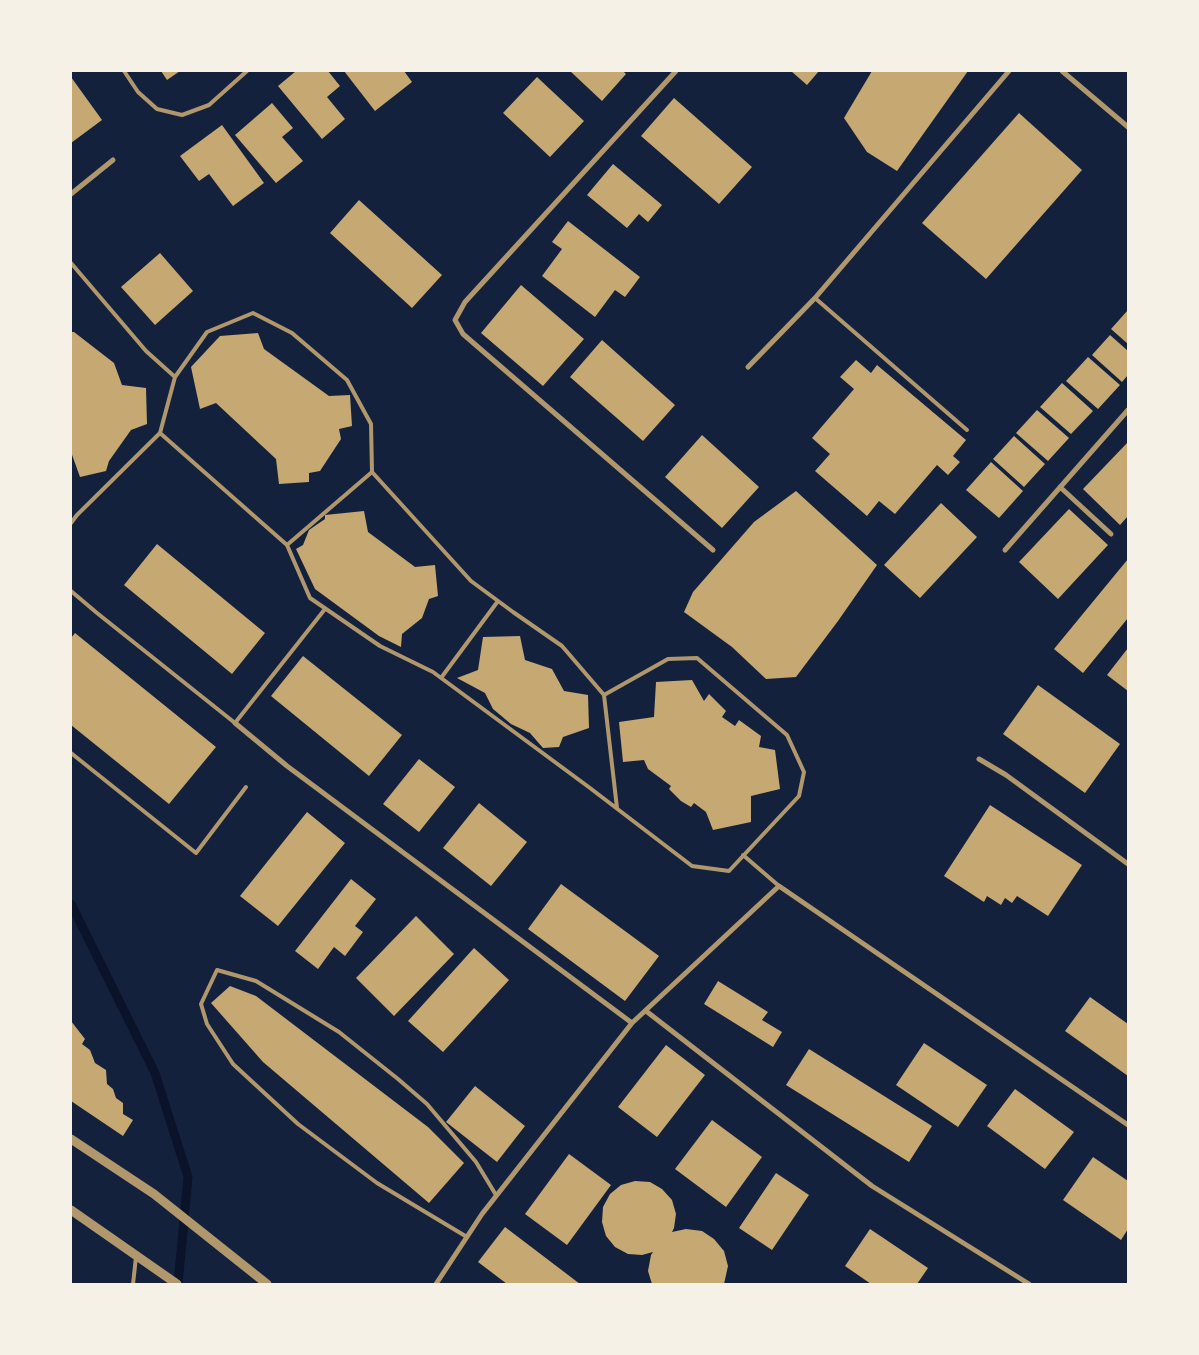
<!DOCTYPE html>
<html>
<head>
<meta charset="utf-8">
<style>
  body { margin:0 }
  #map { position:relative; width:1199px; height:1355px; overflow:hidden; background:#14213d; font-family:"PT Sans",sans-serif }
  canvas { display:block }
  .frame { position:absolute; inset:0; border:72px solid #f6f1e7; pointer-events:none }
</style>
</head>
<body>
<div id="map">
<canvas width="1199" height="1355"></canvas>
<div class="frame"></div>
</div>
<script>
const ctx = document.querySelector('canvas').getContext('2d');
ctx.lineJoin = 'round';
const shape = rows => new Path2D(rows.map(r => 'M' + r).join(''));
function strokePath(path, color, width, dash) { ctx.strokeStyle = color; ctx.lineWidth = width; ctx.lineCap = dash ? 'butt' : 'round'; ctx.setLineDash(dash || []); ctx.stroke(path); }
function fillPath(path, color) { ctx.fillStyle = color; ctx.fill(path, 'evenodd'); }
const stream = shape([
  [71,904,155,1073,188,1177,178,1284]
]);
const building = shape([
  [161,71,180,71,167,80],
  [296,71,328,71,340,86,327,97,345,119,322,139,278,86],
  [344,71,404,71,412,82,375,111],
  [570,71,623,71,626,74,602,101],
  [791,71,819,71,807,85],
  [872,71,968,71,897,171,867,152,844,118],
  [71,77,102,120,71,143],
  [537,77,584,121,550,157,503,113],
  [674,98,752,167,719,204,641,136],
  [272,103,293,128,282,137,303,161,276,183,235,135],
  [1019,113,1082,170,986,279,922,223],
  [222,125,264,183,233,206,209,174,199,181,180,156],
  [613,164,662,205,648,222,639,214,627,228,587,195],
  [359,200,442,275,412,308,330,233],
  [568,221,640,277,625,297,615,290,595,317,542,276,562,249,552,242],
  [160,253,193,291,155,325,121,287],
  [521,285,584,339,543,386,481,333],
  [1128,310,1128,344,1111,329],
  [71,332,74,332,114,363,122,385,146,388,147,424,131,430,109,461,106,471,80,477,71,452],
  [258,333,264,349,329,396,350,395,352,426,339,429,341,439,320,471,309,473,309,482,279,484,276,459,216,403,200,409,191,367,220,336],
  [1110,335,1128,351,1128,375,1122,382,1092,355],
  [602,340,675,405,643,441,570,377],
  [1088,357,1120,385,1098,409,1066,381],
  [856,360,871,373,877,365,966,440,953,456,960,462,948,475,937,465,895,514,879,501,867,516,815,471,830,454,812,438,854,389,840,377],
  [1062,383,1093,411,1071,434,1040,407],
  [1037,410,1069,438,1048,461,1016,433],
  [702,435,759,487,722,528,665,477],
  [1014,436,1045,464,1024,487,993,459],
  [1128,442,1128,516,1120,525,1083,489],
  [991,462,1023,491,999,518,966,490],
  [796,491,877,565,838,621,796,677,766,679,732,647,684,612,693,592,754,522],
  [941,503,977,537,920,598,884,565],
  [1069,509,1108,545,1058,599,1019,562],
  [364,511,368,532,415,567,435,565,438,596,429,599,422,618,402,634,401,647,379,636,315,589,296,549,303,545,309,530,325,519,325,515],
  [157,544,265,633,232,674,124,585],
  [1128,559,1128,618,1083,673,1054,649],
  [75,633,216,747,169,804,71,725,71,638],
  [520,636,525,660,552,669,564,691,588,695,589,728,563,737,559,747,543,748,530,733,511,724,493,709,485,693,457,678,478,670,483,637],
  [1128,648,1128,691,1107,675],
  [303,656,402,735,369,776,271,696],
  [692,680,704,701,709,694,726,711,722,717,735,726,739,720,761,736,759,747,775,750,780,789,751,796,751,822,713,830,706,812,694,803,691,807,681,801,669,789,671,786,648,769,644,760,623,762,619,722,654,717,656,682],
  [1038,685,1120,744,1085,793,1003,734],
  [419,759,455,787,419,832,383,804],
  [479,803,527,842,491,886,443,848],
  [990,805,1082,865,1048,916,1017,896,1012,903,1005,898,1001,905,987,896,984,902,944,876],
  [307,812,345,843,278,926,240,896],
  [351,879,376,899,355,926,363,932,345,956,334,947,318,969,295,951],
  [561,884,659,956,625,1001,528,929],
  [416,916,454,954,394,1016,356,978],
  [474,948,509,980,443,1052,408,1021],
  [718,981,768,1012,762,1020,782,1032,773,1047,704,1004],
  [230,986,256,996,428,1127,464,1163,429,1203,263,1062,211,1003],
  [1090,997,1128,1024,1128,1076,1065,1031],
  [71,1021,85,1039,82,1044,90,1050,95,1063,106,1070,107,1084,113,1089,116,1098,123,1103,123,1114,133,1120,123,1136,71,1101],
  [924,1043,987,1085,958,1127,896,1085],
  [666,1045,705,1075,657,1137,618,1107],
  [809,1049,932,1126,909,1162,786,1085],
  [475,1086,525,1126,497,1162,446,1122],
  [1015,1089,1074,1132,1045,1169,987,1126],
  [712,1120,762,1157,726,1207,675,1169],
  [569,1154,611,1185,567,1245,525,1214],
  [1093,1157,1128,1181,1128,1229,1121,1240,1063,1200],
  [776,1173,809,1195,772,1250,739,1228],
  [635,1181,650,1182,662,1189,672,1200,676,1214,674,1228,672,1232,686,1229,702,1231,714,1239,724,1251,728,1266,724,1284,652,1284,648,1271,651,1255,653,1252,642,1255,628,1254,615,1247,606,1236,602,1222,603,1207,610,1194,621,1185],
  [505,1227,580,1284,507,1284,478,1262],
  [870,1229,928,1268,917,1284,871,1284,845,1266]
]);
const service = shape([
  [124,71,138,92,157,109,182,115,209,105,247,71],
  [71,263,146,351,175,377],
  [815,298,967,430],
  [71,523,77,515,160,433,175,377,207,332,253,313,292,333,347,380,371,424,372,472,471,581,513,612,562,646,604,695,668,659,697,658,787,735,804,772,799,796,729,871,692,866,590,788,433,672,380,646,310,598,287,545,160,433],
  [287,545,372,472],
  [71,591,97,613,235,723,325,609],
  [441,678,498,601],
  [604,695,617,808],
  [71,753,196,853,246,787],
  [743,855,779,886],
  [467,1237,377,1183,298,1124,233,1064,207,1024,201,1004,217,970,256,981,339,1032,398,1079,427,1104,476,1162,496,1195],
  [133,1284,136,1257]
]);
const minor = shape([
  [676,71,465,302,455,320,463,334,713,550],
  [1062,71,1128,127],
  [71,194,113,160],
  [748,367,815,298,1009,71],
  [1060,487,1111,534],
  [1005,550,1128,410],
  [235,723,287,766,632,1023],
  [979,759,1006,775,1128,864],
  [646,1011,872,1186,1029,1284],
  [436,1284,482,1214,632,1023,779,886,1128,1125]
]);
const tertiary = shape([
  [71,1139,154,1194,267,1284],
  [71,1210,177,1284]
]);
strokePath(stream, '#0b132b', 9);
fillPath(building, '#c6a872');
strokePath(service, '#b1986c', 4);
strokePath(minor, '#b1986c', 5);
strokePath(tertiary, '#b1986c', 9);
</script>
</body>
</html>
